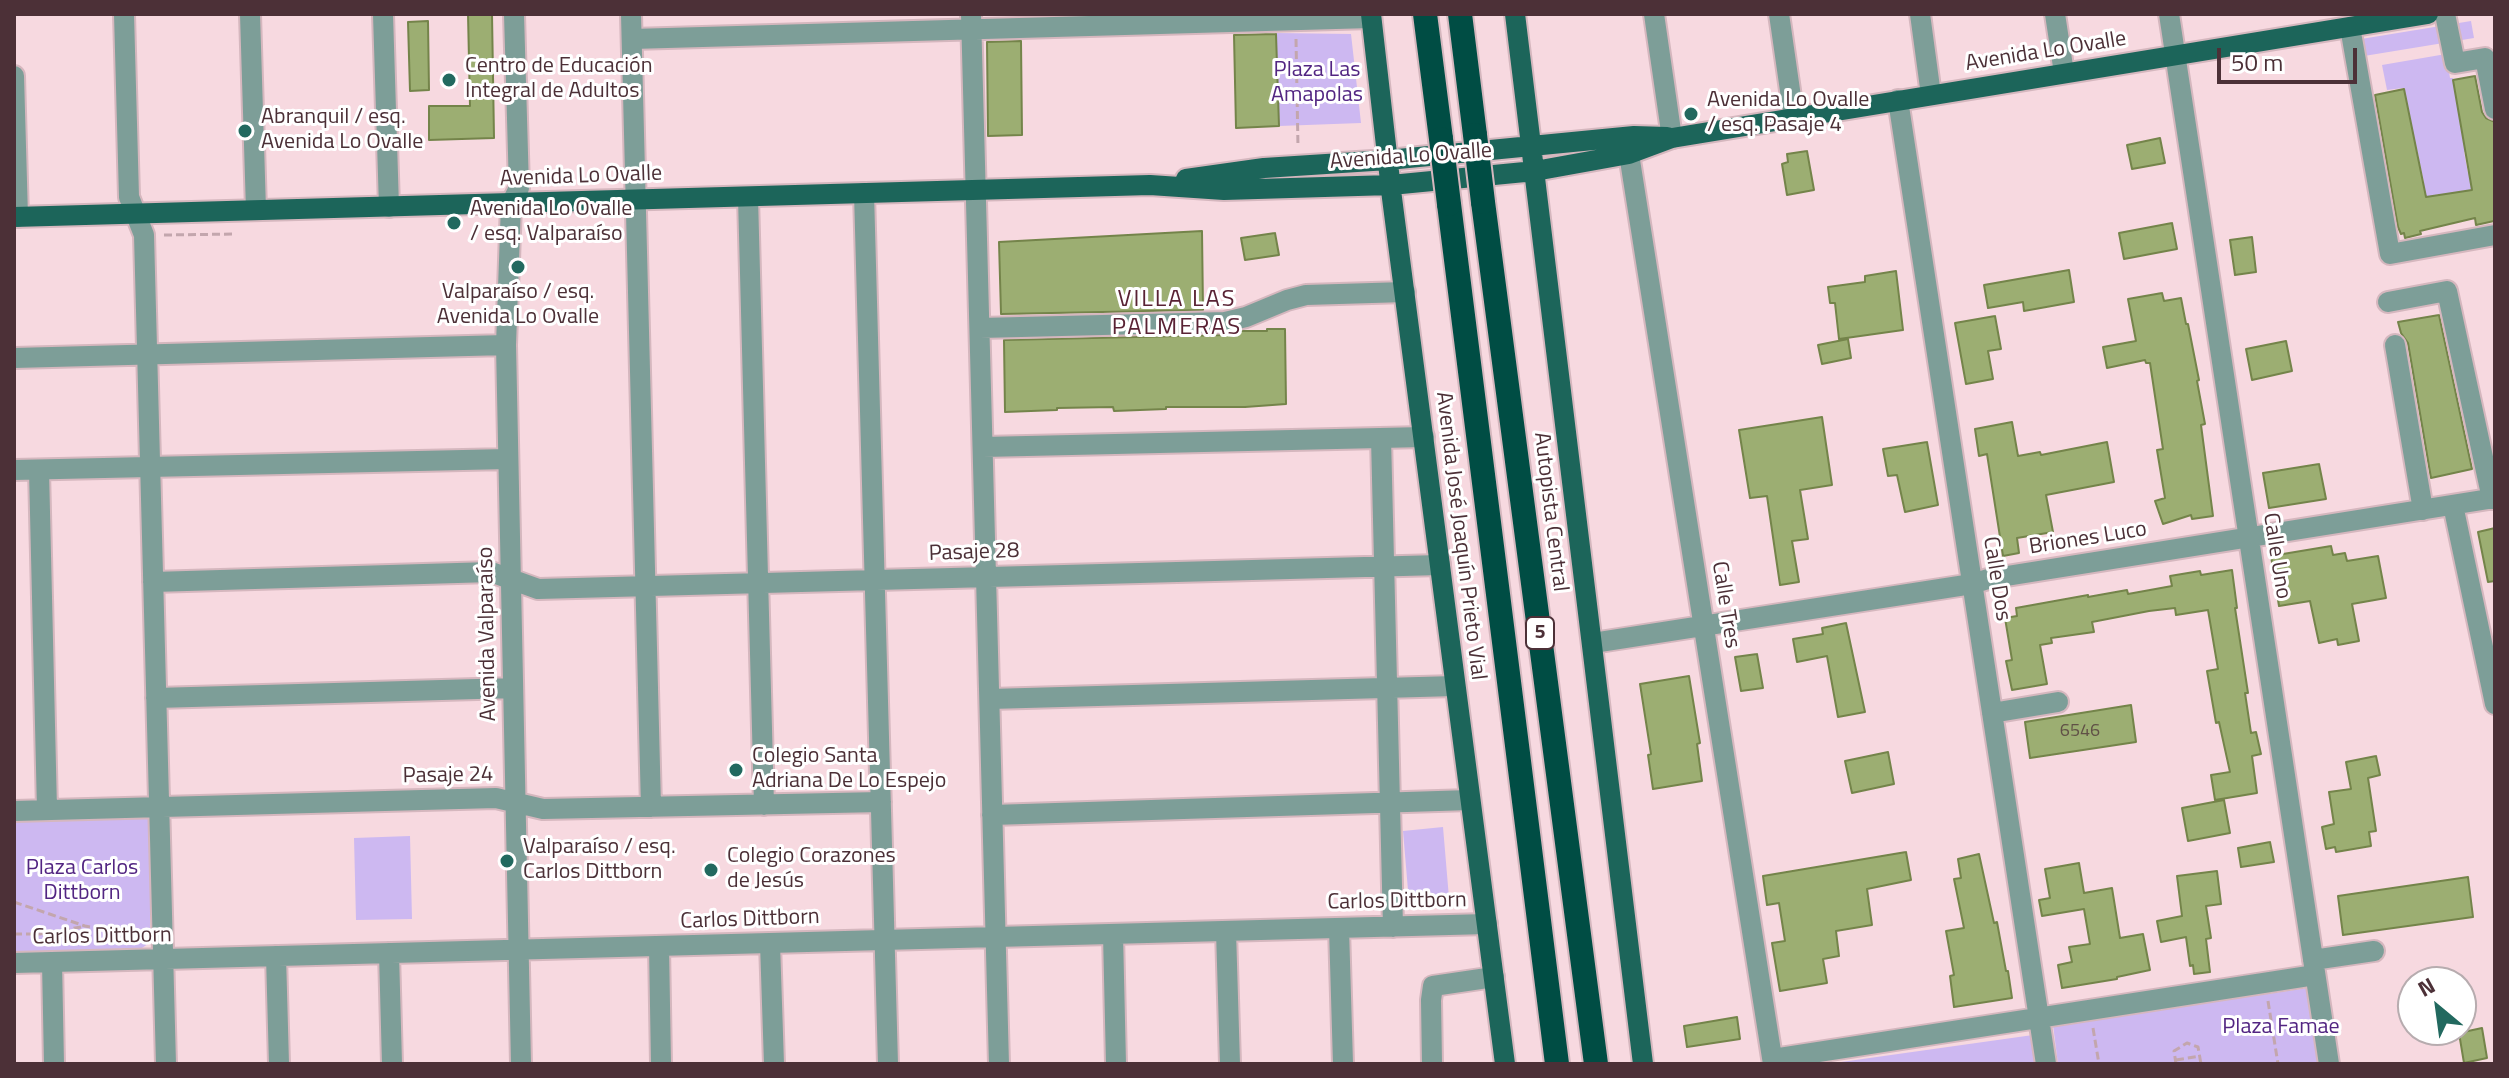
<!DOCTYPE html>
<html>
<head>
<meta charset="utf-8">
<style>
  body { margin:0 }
  #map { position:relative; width:2509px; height:1078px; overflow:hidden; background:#f7d9e0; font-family:"Titillium Web",sans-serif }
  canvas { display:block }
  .frame { position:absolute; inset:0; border:16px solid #4c3037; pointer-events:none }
  .north { position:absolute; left:2397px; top:966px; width:80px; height:80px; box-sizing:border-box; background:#fff; border:2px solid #b7acaf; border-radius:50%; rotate:331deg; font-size:22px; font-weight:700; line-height:32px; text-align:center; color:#4c3037 }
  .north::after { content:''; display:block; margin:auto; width:28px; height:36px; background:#22695f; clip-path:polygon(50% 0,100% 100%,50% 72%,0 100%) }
  .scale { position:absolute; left:2217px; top:48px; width:140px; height:36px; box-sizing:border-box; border:4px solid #4c3037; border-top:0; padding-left:10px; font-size:24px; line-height:28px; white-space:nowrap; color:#4c3037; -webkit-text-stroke:6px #fff; paint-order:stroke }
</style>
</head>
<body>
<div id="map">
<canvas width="2509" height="1078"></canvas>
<div class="frame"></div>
<div class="north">N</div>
<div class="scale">50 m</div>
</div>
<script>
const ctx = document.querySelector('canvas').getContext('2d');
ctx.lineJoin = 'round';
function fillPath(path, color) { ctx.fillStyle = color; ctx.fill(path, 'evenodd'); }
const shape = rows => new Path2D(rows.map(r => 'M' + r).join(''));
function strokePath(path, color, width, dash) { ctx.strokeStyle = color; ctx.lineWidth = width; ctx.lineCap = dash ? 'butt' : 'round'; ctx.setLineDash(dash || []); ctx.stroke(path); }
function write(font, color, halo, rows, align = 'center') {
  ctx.font = font + ' "Titillium Web",sans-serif'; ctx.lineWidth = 6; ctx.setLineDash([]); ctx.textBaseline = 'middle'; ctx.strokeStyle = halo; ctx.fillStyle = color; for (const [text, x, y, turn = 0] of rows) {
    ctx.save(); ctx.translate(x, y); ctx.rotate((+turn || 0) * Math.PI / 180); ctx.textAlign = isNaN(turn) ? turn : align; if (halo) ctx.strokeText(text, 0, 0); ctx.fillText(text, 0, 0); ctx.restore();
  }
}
const green = shape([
  [2471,21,2474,38,2358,57,2355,40],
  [1276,33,1351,34,1361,123,1279,126],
  [2446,54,2450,78,2453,78,2467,151,2464,152,2468,173,2472,172,2476,189,2459,192,2441,201,2440,194,2423,198,2417,184,2424,182,2420,164,2416,164,2415,160,2419,158,2415,141,2408,142,2413,132,2403,88,2387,90,2382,65],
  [147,815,150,822,150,935,148,944,142,948,14,952,14,816],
  [1443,827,1449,898,1409,902,1403,831],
  [410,836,412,919,356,920,354,838],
  [2315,987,2326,1064,2058,1064,2053,1025],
  [2033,1035,2037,1064,1827,1064]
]);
const building = shape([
  [468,14,492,14,494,138,429,140,429,106,470,106,468,14],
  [428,21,429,90,410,91,408,22,428,21],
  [1276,34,1279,126,1236,128,1234,35,1276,34],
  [1021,41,1022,135,988,136,987,42,1021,41],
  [2475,76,2482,112,2486,118,2495,122,2494,221,2476,225,2475,218,2420,231,2421,234,2405,238,2404,233,2401,234,2398,227,2375,95,2404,89,2426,197,2472,190,2453,80,2475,76],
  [2160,138,2165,163,2132,169,2127,145,2160,138],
  [1807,151,1814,190,1787,195,1782,164,1788,162,1787,154,1807,151],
  [2172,223,2177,249,2124,259,2119,233,2172,223],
  [1202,231,1203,310,1001,314,999,242,1202,231],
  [1275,233,1279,255,1245,260,1241,238,1275,233],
  [2252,237,2256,272,2235,275,2230,240,2252,237],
  [2069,270,2074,302,2024,311,2023,302,1988,308,1984,285,2069,270],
  [1896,271,1903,330,1839,339,1835,303,1830,303,1828,287,1865,282,1865,276,1896,271],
  [2162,293,2164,301,2181,298,2186,324,2188,324,2199,380,2197,381,2205,424,2201,425,2213,516,2192,519,2191,515,2163,524,2155,501,2165,498,2157,450,2163,449,2150,363,2146,363,2145,360,2107,368,2103,347,2136,341,2128,299,2162,293],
  [2439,315,2472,469,2431,478,2408,343,2401,333,2398,322,2439,315],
  [1995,316,2001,349,1988,351,1993,379,1966,384,1955,323,1995,316],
  [1267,329,1285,329,1286,404,1245,407,1166,407,1166,409,1114,411,1113,407,1057,408,1057,410,1005,412,1004,340,1225,335,1241,331,1267,331,1267,329],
  [1848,339,1851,358,1822,364,1818,345,1848,339],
  [2286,341,2292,371,2252,380,2246,349,2286,341],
  [1822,417,1832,485,1800,490,1808,539,1792,541,1799,582,1780,585,1767,496,1750,498,1739,430,1822,417],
  [2012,422,2018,456,2040,452,2041,455,2107,442,2114,482,2046,495,2053,532,2017,538,2019,553,2003,556,1987,454,1979,456,1975,429,2012,422],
  [1927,442,1938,505,1905,512,1897,475,1888,476,1883,449,1927,442],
  [2319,464,2326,499,2269,508,2263,473,2319,464],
  [2495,528,2495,581,2488,582,2478,532,2495,528],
  [2331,546,2333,555,2345,553,2347,561,2378,556,2386,598,2352,604,2359,641,2338,645,2337,639,2319,643,2310,601,2279,606,2271,556,2331,546],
  [2232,570,2237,608,2235,608,2248,693,2245,693,2251,733,2256,732,2261,754,2252,756,2257,793,2215,800,2211,775,2230,772,2219,722,2216,723,2207,671,2218,669,2208,610,2176,615,2175,608,2149,611,2092,622,2094,632,2051,638,2052,643,2040,645,2047,684,2012,690,2006,661,2012,660,2005,618,2017,616,2016,608,2088,595,2088,597,2127,590,2128,594,2172,586,2170,576,2200,571,2201,575,2232,570],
  [1846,623,1865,712,1838,717,1827,656,1797,662,1793,639,1823,634,1822,628,1846,623],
  [1757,654,1763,688,1741,691,1735,657,1757,654],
  [1689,676,1700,743,1697,744,1702,781,1653,789,1648,755,1651,754,1640,684,1689,676],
  [2131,705,2136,742,2030,758,2025,722,2131,705],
  [1888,752,1894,784,1852,793,1845,761,1888,752],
  [2376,756,2380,775,2368,778,2376,831,2369,832,2371,846,2336,852,2335,847,2326,849,2322,827,2334,824,2329,792,2351,789,2346,762,2376,756],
  [2224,800,2230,833,2188,841,2182,808,2224,800],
  [2270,842,2274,862,2241,867,2238,848,2270,842],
  [1906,852,1911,880,1867,889,1872,925,1836,931,1839,956,1823,959,1827,983,1780,991,1772,943,1785,941,1779,903,1767,905,1763,876,1906,852],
  [1979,854,1994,923,1997,922,2006,971,2008,971,2012,998,1954,1007,1950,976,1954,975,1946,931,1964,928,1954,879,1961,878,1958,859,1979,854],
  [2079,863,2084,893,2112,888,2120,938,2143,934,2150,970,2117,977,2117,979,2062,988,2058,965,2072,962,2069,947,2090,944,2084,909,2042,916,2039,900,2050,898,2045,869,2079,863],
  [2217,871,2221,904,2206,906,2211,938,2206,939,2210,972,2194,974,2193,965,2190,966,2186,937,2161,942,2157,921,2182,916,2177,876,2217,871],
  [2468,877,2473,917,2343,935,2338,896,2468,877],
  [1737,1017,1740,1039,1687,1047,1684,1026,1737,1017],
  [2482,1028,2487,1058,2464,1063,2459,1033,2482,1028]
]);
const path = shape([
  [1296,39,1298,147],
  [164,235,236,234],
  [14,902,85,926,122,934,142,934],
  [14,934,40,934,81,927],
  [2268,1001,2278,1064],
  [2093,1028,2099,1064],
  [2176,1060,2200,1056],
  [2176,1064,2174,1051,2187,1043,2198,1047,2201,1064]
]);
const minor = shape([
  [124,14,129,197,144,235,166,1064],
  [250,14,256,210],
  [383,14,389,207],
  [514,14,519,188,511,204,506,345,521,1064],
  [631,14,651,807],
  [971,14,999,1064],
  [1654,14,1672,138],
  [1779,14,1794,118],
  [1920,14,1931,95],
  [2055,14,2064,73],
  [2169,14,2329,1064],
  [2445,14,2455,63,2485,58,2495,109],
  [2350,27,2390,254,2495,235],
  [632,39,1371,18],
  [14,76,18,217],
  [1898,100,2046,1064],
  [1629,154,1773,1064],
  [864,193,888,1064],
  [748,197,764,805],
  [2388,302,2447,291,2492,499],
  [980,328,1225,322,1246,317,1287,300,1306,295,1405,292],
  [2395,345,2423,510],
  [14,358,506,345],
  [1381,438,1393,927],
  [983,447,1424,437],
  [14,470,508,459],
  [39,470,47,810],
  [2453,505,2495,704],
  [153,582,491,572,538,589,1440,565],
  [1593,643,1972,584,1988,579,2495,498],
  [156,698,513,688],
  [990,699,1455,686],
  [1992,713,2058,702],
  [14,811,496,798,543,809,881,802],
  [992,815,1470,800],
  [1339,928,1343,1064],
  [1226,931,1230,1064],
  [1113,934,1116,1064],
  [770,943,774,1064],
  [659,946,661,1064],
  [389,953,392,1064],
  [276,956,279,1064],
  [2313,960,2374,951],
  [52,962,54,1064],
  [14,963,1487,924],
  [1773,1059,2315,975],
  [1432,1064,1431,1000,1433,986,1494,977]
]);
const major = shape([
  [1371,14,1392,198,1505,1064],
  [1515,14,1643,1064],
  [1186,179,1264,168,1388,160,1634,136,1667,137],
  [14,217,1150,185,1224,190,1391,185,1535,171,1629,154,1672,138,2428,14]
]);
const highway = shape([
  [1425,14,1441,139],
  [1460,14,1475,135],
  [1483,202,1596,1064],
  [1449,204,1557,1064]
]);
const highwayBridge = shape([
  [1475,135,1483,202],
  [1441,139,1449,204]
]);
const markers = [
  [449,80,8,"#22695f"],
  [1691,114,8,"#22695f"],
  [245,131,8,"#22695f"],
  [454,223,8,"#22695f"],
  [518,267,8,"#22695f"],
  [736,770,8,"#22695f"],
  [507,861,8,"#22695f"],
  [711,870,8,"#22695f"]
];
const numberNames = [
  ["6546",2080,732]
];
const shields = [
  [1540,633,28]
];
const shieldNames = [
  ["5",1540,633]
];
const streetNames = [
  ["Avenida Lo Ovalle",2046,52,-9],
  ["Avenida Lo Ovalle",1411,157,-4],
  ["Avenida Lo Ovalle",581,177,-2],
  ["Autopista Central",1550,512,83],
  ["Avenida José Joaquín Prieto Vial",1460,536,83],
  ["Briones Luco",2088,539,-9],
  ["Pasaje 28",974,553,-2],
  ["Calle Uno",2276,556,81],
  ["Calle Dos",1996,579,81],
  ["Calle Tres",1725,605,81],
  ["Avenida Valparaíso",488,634,-91],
  ["Pasaje 24",448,776,-1],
  ["Carlos Dittborn",1397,902,-1],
  ["Carlos Dittborn",750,920,-2],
  ["Carlos Dittborn",102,937,-1]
];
const poiNames = [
  ["Centro de Educación",465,67],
  ["Integral de Adultos",465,92],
  ["Avenida Lo Ovalle",1707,101],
  ["/ esq. Pasaje 4",1707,126],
  ["Abranquil / esq.",261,118],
  ["Avenida Lo Ovalle",261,143],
  ["Avenida Lo Ovalle",470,210],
  ["/ esq. Valparaíso",470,235],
  ["Valparaíso / esq.",518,293,"center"],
  ["Avenida Lo Ovalle",518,318,"center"],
  ["Colegio Santa",752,757],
  ["Adriana De Lo Espejo",752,782],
  ["Valparaíso / esq.",523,848],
  ["Carlos Dittborn",523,873],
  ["Colegio Corazones",727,857],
  ["de Jesús",727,882]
];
const parkNames = [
  ["Plaza Las",1317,71],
  ["Amapolas",1317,96],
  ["Plaza Carlos",82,869],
  ["Dittborn",82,894],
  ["Plaza Famae",2281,1028]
];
const neighbourhoodNames = [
  ["VILLA LAS",1177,300],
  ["PALMERAS",1177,328]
];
fillPath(green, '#cdb8f1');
fillPath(building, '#9cae72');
strokePath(building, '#74844a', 2);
strokePath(minor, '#d5b7be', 24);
strokePath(major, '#d5b7be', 24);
strokePath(highway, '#d5b7be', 28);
strokePath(path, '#c3a6ad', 3, [8, 4]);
strokePath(minor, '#7d9e98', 20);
strokePath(major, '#1c655a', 20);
strokePath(highway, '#004d44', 24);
strokePath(highwayBridge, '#d5b7be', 28, []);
strokePath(highwayBridge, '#004d44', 24);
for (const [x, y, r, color] of markers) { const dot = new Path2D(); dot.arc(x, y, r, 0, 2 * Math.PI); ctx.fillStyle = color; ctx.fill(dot); strokePath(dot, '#fff', 3); }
write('18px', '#605046', null, numberNames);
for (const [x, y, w] of shields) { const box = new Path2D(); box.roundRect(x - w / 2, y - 16, w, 32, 6); ctx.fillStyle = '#fff'; ctx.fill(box); strokePath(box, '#4c3037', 2); }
write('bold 20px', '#4c3037', null, shieldNames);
write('22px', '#4c3037', '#fff', streetNames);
write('22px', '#4c3037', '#fff', poiNames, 'left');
write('22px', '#522582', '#fff', parkNames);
ctx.letterSpacing = '2px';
write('24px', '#592234', '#fff', neighbourhoodNames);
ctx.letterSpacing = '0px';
</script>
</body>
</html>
